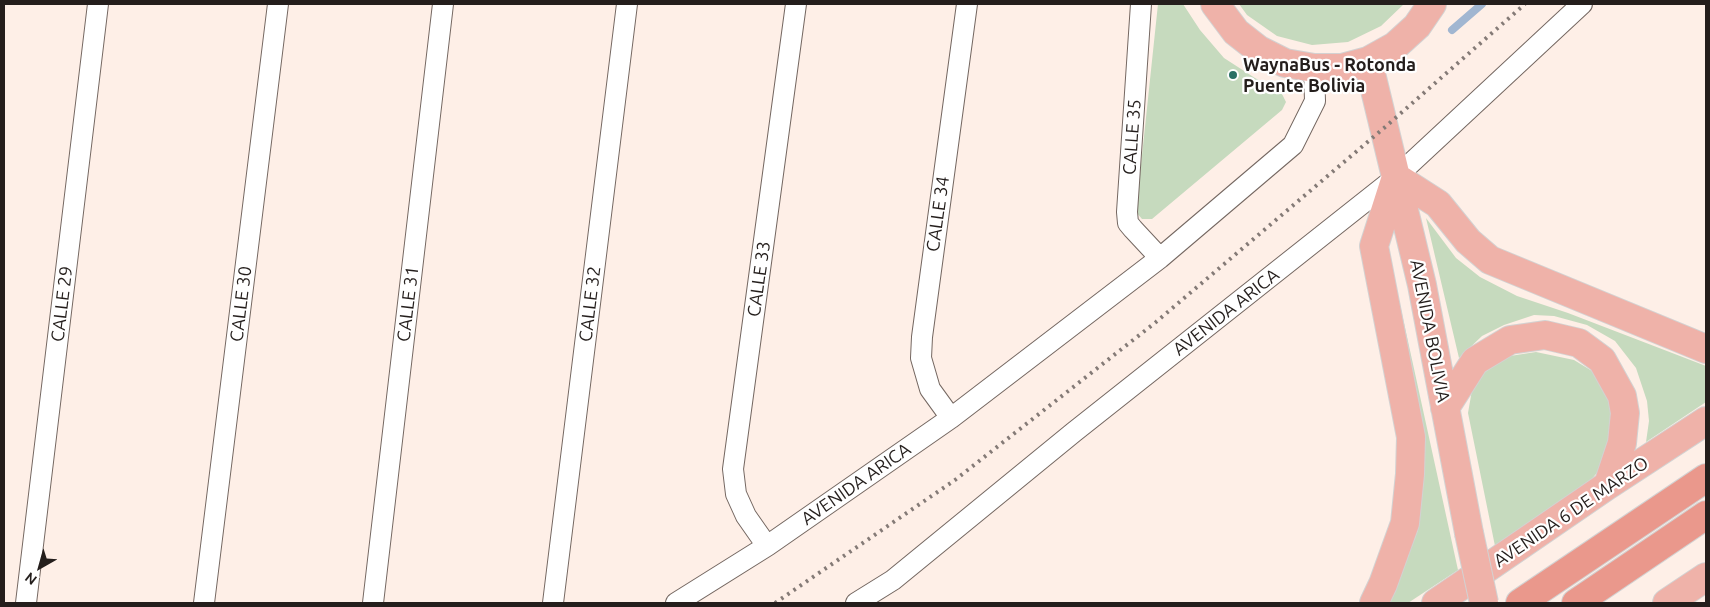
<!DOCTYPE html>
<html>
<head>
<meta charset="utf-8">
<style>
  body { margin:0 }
  #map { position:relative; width:1710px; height:607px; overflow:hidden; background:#feefe7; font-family:Ubuntu,sans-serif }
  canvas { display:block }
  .frame { position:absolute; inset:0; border:5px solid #241e1c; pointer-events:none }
  .north { position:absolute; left:15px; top:542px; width:50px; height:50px; -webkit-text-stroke:4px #fff; paint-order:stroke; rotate:218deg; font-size:14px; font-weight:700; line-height:20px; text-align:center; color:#241e1c }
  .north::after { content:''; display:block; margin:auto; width:18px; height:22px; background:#241e1c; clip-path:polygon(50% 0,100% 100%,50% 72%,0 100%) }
</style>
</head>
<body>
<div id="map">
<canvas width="1710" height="607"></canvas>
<div class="frame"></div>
<div class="north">N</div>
</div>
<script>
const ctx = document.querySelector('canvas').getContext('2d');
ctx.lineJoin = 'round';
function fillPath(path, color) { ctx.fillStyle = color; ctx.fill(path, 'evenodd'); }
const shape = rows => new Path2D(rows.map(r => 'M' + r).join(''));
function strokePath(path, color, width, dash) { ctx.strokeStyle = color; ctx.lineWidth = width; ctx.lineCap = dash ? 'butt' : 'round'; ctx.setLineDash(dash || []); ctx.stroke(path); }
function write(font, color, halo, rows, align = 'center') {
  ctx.font = font + ' Ubuntu,sans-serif'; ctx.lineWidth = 4.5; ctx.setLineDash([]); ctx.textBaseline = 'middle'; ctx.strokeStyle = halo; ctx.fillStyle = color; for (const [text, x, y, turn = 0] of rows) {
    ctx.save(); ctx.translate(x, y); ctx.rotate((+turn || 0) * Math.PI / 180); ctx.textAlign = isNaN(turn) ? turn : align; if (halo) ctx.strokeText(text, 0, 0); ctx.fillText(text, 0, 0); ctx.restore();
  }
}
const green = shape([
  [1158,4,1183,4,1200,30,1224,58,1255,78,1281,92,1286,102,1282,110,1152,219,1142,219,1136,212],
  [1239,4,1404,4,1381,26,1348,42,1312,45,1277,36,1247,15],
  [1426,218,1456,258,1480,277,1517,296,1568,313,1706,366,1706,402,1646,442,1649,421,1647,401,1636,368,1615,341,1587,325,1554,316,1534,315,1504,325,1482,336,1459,358],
  [1397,291,1458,570,1408,603,1390,603,1418,530,1424,452,1423,427],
  [1536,352,1574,360,1597,374,1611,402,1613,436,1599,470,1581,493,1495,546,1468,413,1472,390,1485,372,1510,356]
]);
const stream = shape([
  [1452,30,1482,4]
]);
const minor = shape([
  [1141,4,1127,212,1128,223,1133,229,1160,258],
  [951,418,930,389,921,358,922,337,967,4],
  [767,546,746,516,736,494,733,469,796,4],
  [26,603,98,4],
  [204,603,278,4],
  [373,603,443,4],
  [553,603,627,4],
  [676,603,767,546,951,418,1160,258,1293,145,1315,101,1314,68],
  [856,603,893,580,1074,432,1396,177,1582,4]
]);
const primary = shape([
  [1215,4,1236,32,1259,50,1285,63,1314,68,1342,68,1368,61,1395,46,1417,26,1432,4],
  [1368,61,1422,285,1469,533],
  [1396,177,1438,204,1468,241,1490,260,1706,349],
  [1445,408,1475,361,1510,340,1545,335,1579,343,1602,360,1622,396,1625,413,1622,443,1608,485],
  [1374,603,1383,584,1405,523,1410,474,1411,437,1374,246,1396,177],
  [1436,603,1608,485,1706,421],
  [1667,603,1706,577]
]);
const trunk = shape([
  [1520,603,1706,478],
  [1576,603,1706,515]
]);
const rail = shape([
  [775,603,955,480,1156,322,1384,128,1525,4]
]);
const primaryBridge = shape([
  [1469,533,1484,603]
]);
const markers = [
  [1233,75,5,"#297065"]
];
const poiNames = [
  ["WaynaBus - Rotonda",1243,65],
  ["Puente Bolivia",1243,86]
];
const streetNames = [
  ["CALLE 35",1132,137,-86],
  ["CALLE 34",938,214,-82],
  ["CALLE 33",759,279,-82],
  ["CALLE 29",62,304,-83],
  ["CALLE 30",241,304,-83],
  ["CALLE 31",408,304,-83],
  ["CALLE 32",590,304,-83],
  ["AVENIDA ARICA",1226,312,-38],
  ["AVENIDA BOLIVIA",1430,331,79],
  ["AVENIDA ARICA",856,484,-35],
  ["AVENIDA 6 DE MARZO",1571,512,-34]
];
fillPath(green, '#c6dabe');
strokePath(stream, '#a1b6d1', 8);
strokePath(minor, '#746761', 22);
strokePath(primary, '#d3d2d2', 30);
strokePath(trunk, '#d3d2d2', 30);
strokePath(minor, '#fff', 20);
strokePath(primary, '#efb2a9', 28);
strokePath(trunk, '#ea988c', 28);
strokePath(rail, '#847a76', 4, [2.5, 5]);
strokePath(primaryBridge, '#d3d2d2', 30, []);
strokePath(primaryBridge, '#efb2a9', 28);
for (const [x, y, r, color] of markers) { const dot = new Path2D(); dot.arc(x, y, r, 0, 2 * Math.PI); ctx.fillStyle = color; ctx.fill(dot); strokePath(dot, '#fff', 2); }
write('bold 18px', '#241e1c', '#fff', poiNames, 'left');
write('18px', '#241e1c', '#fff', streetNames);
</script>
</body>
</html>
